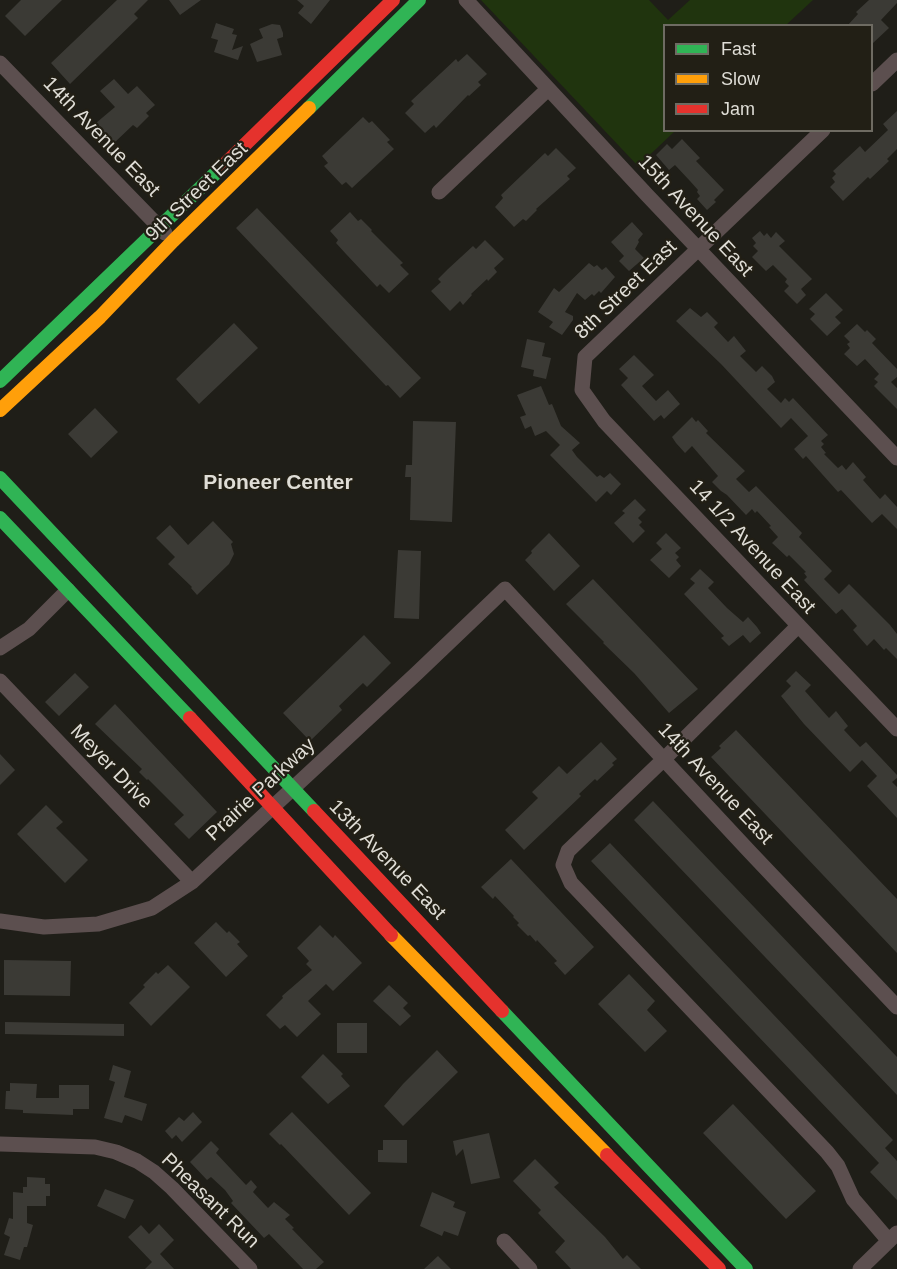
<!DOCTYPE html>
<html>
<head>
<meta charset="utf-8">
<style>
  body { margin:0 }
  #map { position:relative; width:897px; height:1269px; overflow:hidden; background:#1f1e18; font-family:Arial,sans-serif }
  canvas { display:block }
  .legend { position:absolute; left:663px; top:24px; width:210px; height:108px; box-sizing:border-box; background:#221f15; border:2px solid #6e6b62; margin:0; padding:8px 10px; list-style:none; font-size:18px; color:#dfddd6 }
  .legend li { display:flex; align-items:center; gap:12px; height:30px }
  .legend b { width:30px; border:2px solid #6e6b62 }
</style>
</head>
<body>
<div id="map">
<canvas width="897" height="1269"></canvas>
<ul class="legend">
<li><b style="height:8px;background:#30b455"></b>Fast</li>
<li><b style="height:8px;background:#ff9f0a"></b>Slow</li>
<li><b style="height:8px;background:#e5322d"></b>Jam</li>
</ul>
</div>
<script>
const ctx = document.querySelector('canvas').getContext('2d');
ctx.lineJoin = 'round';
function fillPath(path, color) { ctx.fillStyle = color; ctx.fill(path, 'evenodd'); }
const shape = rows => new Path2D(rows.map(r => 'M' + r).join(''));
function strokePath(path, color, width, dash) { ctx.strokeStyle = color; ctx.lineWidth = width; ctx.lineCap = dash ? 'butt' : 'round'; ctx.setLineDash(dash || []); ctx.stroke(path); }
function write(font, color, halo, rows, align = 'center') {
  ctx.font = font + ' Arial,sans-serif'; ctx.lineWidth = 4.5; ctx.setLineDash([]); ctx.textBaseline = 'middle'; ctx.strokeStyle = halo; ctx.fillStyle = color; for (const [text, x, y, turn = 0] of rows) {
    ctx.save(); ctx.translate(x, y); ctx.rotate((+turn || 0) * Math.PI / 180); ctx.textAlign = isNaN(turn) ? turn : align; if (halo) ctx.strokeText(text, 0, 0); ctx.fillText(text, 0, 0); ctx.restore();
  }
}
const green = shape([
  [481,0,649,0,668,20,690,0,813,0,786,25,664,26,664,130,675,131,638,166]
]);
const building = shape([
  [21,0,62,0,25,36,5,16],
  [117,0,148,0,134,14,138,18,70,84,51,63],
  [169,0,201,0,180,15],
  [297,0,330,0,311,24,298,13,304,6],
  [869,0,897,0,897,3,881,20,889,28,872,44,872,26,847,26,858,14,856,12],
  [216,23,234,29,232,34,237,35,232,50,243,46,238,60,214,52,218,40,211,38],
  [272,24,280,25,283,33,283,37,277,39,282,55,257,62,250,44,263,38,259,29],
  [467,54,487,74,478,82,481,85,469,96,468,95,436,128,434,125,425,133,405,113,414,104,411,101,456,59,458,62],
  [114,79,128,94,137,86,155,105,146,113,149,116,137,128,133,125,114,143,96,123,115,107,100,91],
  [897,111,897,149,887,159,889,161,870,179,868,177,843,201,830,187,835,182,832,178,836,174,833,171,860,146,865,152,888,130,883,124],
  [363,117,369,123,372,121,390,140,387,142,394,149,352,188,346,182,342,185,324,166,328,163,322,156],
  [682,139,700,158,696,161,724,190,714,200,716,202,707,210,697,199,700,196,697,192,698,190,690,181,675,165,669,170,656,155,667,144,672,149],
  [556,148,576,168,567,176,570,179,536,209,537,210,526,221,523,219,514,227,495,207,503,198,501,195,545,153,548,156],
  [257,208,421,378,400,398,388,385,386,386,236,228],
  [350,212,358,221,361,219,372,230,371,231,403,263,400,265,409,274,389,293,380,284,377,287,346,254,336,243,338,240,330,231],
  [632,222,643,234,638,240,639,242,635,249,644,258,629,271,619,261,624,256,611,242],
  [760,231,764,236,767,233,771,238,776,232,785,241,779,246,812,279,801,289,806,295,797,304,784,291,789,286,785,282,787,279,773,265,766,271,752,257,758,251,753,246,756,243,752,238],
  [485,240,504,259,494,268,497,272,488,281,487,279,471,294,472,295,463,305,460,301,450,311,431,291,441,282,438,279,448,269,473,246,476,249],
  [589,263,594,267,597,265,602,270,606,267,615,277,601,293,599,291,594,296,592,294,585,300,577,293,565,312,573,316,573,320,562,335,549,327,553,322,538,312,554,288,559,292],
  [826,293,843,310,835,317,841,323,827,336,810,319,815,314,809,309],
  [690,308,701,317,707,312,718,323,714,327,728,342,734,336,746,351,740,356,756,372,762,366,772,376,775,382,767,389,781,403,785,398,789,402,793,398,828,435,821,441,824,444,821,447,826,453,824,454,838,468,842,465,846,470,853,462,866,477,863,480,880,499,885,494,897,507,897,529,882,514,872,523,841,490,838,492,806,456,803,459,794,449,808,436,791,418,781,428,721,364,676,321],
  [234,323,258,348,199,404,176,379],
  [857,324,865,332,867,330,876,339,872,343,897,369,897,377,891,382,897,388,897,409,874,386,878,382,874,379,879,374,865,359,857,366,844,354,850,348,847,344,850,342,844,336],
  [527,339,545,343,542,356,551,358,546,379,533,376,534,370,521,367],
  [634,355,654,375,642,386,656,401,668,390,680,404,664,419,661,415,654,421,621,385,628,378,619,369],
  [541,386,549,405,552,404,561,426,580,443,572,450,577,457,597,477,600,475,604,478,610,473,621,484,611,495,607,491,596,502,550,455,560,445,546,431,535,436,531,426,525,429,520,417,526,415,517,395],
  [95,408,118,432,91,458,68,434],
  [692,417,696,422,698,420,708,431,706,433,745,471,736,479,749,492,756,486,802,533,799,537,832,571,824,579,839,594,849,584,890,625,897,634,897,659,886,648,884,650,874,639,867,646,853,630,857,626,842,609,836,614,804,580,807,577,804,573,806,572,789,555,787,557,772,543,778,537,769,527,771,526,757,511,755,513,752,509,746,515,727,495,721,491,712,482,718,476,692,446,685,453,676,443,672,437],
  [413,421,456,422,452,522,410,520,411,477,405,477,406,465,412,465],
  [635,499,646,510,638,518,642,522,639,525,645,531,633,543,614,523,625,513,622,511],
  [213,521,233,542,231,544,234,554,229,564,197,595,191,588,192,587,168,564,175,557,156,538,170,525,188,545],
  [549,533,580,566,554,591,525,560,532,553,531,551],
  [666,533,681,548,675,553,679,557,676,560,681,566,669,578,650,560,662,549,656,543],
  [398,550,421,551,419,619,394,618],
  [700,569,714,582,708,588,727,608,743,622,748,617,757,627,761,633,750,643,743,635,729,646,721,638,724,636,684,594,695,583,690,579],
  [593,579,698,689,669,713,634,673,603,643,604,642,566,604],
  [364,635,391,663,367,687,363,683,339,706,342,710,310,741,283,713],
  [796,671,811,685,805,691,829,718,836,711,848,726,844,730,860,747,866,742,897,775,897,778,892,782,897,787,897,818,867,786,877,776,862,760,850,772,804,724,781,696,791,686,786,681],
  [75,673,89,687,59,716,45,702],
  [115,704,217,812,189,839,174,824,184,815,148,779,147,780,139,772,142,769,95,724],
  [736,730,897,899,897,953,711,757,721,748,719,746],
  [601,742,617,759,612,763,614,765,597,781,595,779,579,794,581,796,524,850,505,830,538,798,532,792,559,766,567,774],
  [0,754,15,770,0,785],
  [653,801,897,1057,897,1095,634,820],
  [46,805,63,822,56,828,88,860,65,883,17,834],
  [610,843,893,1140,885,1148,897,1161,897,1200,870,1172,879,1163,591,861],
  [511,859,594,947,565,975,554,963,557,961,537,940,536,942,530,935,528,936,517,925,519,923,513,917,514,916,495,896,493,899,481,887],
  [216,922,227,933,229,931,240,942,237,944,248,956,226,977,194,943],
  [320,925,333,938,335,935,362,963,333,991,326,984,308,1001,321,1014,297,1037,285,1025,280,1029,266,1015,283,998,282,996,312,970,306,964,309,961,297,948],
  [4,960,71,961,70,996,4,995],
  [168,965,190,987,151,1026,129,1003,145,987,143,985,156,972,158,974],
  [629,974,655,1001,647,1010,667,1031,645,1052,598,1004],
  [389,985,408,1003,403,1008,411,1016,400,1026,373,1001],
  [5,1022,124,1024,124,1036,5,1034],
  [337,1023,367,1023,367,1053,337,1053],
  [437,1050,458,1072,403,1126,384,1106,403,1084],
  [323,1054,343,1074,341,1076,350,1086,328,1104,301,1077],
  [113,1065,131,1071,124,1097,147,1104,142,1121,125,1115,122,1123,104,1118,115,1082,109,1080],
  [10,1083,37,1084,36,1098,59,1098,59,1085,89,1085,89,1109,73,1109,73,1115,23,1113,23,1110,5,1109,6,1091,10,1091],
  [733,1104,816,1191,786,1219,703,1133],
  [193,1112,202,1122,182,1142,176,1135,172,1139,165,1131,179,1117,184,1121],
  [292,1112,371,1193,349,1215,281,1144,280,1145,269,1134],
  [489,1133,500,1178,471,1184,463,1149,456,1156,453,1141],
  [383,1140,407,1140,407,1163,378,1162,378,1150,383,1150],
  [211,1141,219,1149,216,1153,246,1185,251,1180,257,1187,253,1192,268,1208,274,1202,290,1215,285,1219,294,1228,292,1229,324,1262,316,1269,303,1269,269,1234,264,1238,231,1203,233,1201,225,1190,211,1177,207,1180,190,1162],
  [535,1159,559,1183,554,1187,605,1237,623,1259,627,1255,641,1269,571,1269,555,1252,565,1241,538,1213,541,1210,513,1181],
  [27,1177,45,1178,45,1184,50,1184,50,1196,46,1196,46,1206,27,1206,27,1223,33,1225,27,1247,24,1247,20,1260,4,1255,10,1237,4,1234,9,1218,13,1219,13,1192,23,1193,23,1187,27,1187],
  [105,1189,134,1200,125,1219,97,1206],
  [432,1192,455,1202,453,1207,466,1212,458,1236,444,1231,442,1236,420,1226],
  [159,1224,174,1240,160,1254,174,1269,145,1269,152,1262,128,1237,141,1225,149,1234],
  [438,1256,451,1269,424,1269]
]);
const street = shape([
  [466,0,647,195,897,458],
  [0,63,165,233],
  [872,84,897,60],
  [823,130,585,357,582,390,604,421,897,729],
  [439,192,548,89],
  [798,626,663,760,568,851,563,865,571,883,827,1152,838,1166,853,1199,889,1241],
  [0,648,29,629,68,590],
  [0,681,192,882],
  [0,921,44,927,98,924,152,908,192,882,417,673,505,589,749,851,897,1007],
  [0,1144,95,1147,116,1152,137,1161,154,1172,172,1188,250,1269],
  [504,1241,530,1269],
  [860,1269,897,1233]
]);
const fast = shape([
  [309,108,419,0],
  [0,381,223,166],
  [0,478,314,811],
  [0,518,190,718],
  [502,1011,746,1269]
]);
const slow = shape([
  [0,410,100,317,173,241,309,108],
  [391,935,607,1155]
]);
const jam = shape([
  [223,166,393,0],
  [190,718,391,935],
  [314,811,502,1011],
  [607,1155,719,1269]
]);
const streetNames = [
  ["14th Avenue East",101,137,46],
  ["9th Street East",197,192,-44],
  ["15th Avenue East",695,216,47],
  ["8th Street East",626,290,-44],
  ["14 1/2 Avenue East",752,547,47],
  ["Meyer Drive",111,767,46],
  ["14th Avenue East",715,784,47],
  ["Prairie Parkway",261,790,-43],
  ["13th Avenue East",387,860,46],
  ["Pheasant Run",210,1201,44]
];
const neighbourhoodNames = [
  ["Pioneer Center",278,483]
];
fillPath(green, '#20340e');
fillPath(building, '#3b3a35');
strokePath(street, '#5c4f4f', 15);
strokePath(fast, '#30b455', 14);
strokePath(slow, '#ff9f0a', 14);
strokePath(jam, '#e5322d', 14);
write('20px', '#dfddd6', '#221f15', streetNames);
write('bold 21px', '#dfddd6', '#221f15', neighbourhoodNames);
</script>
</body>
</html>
